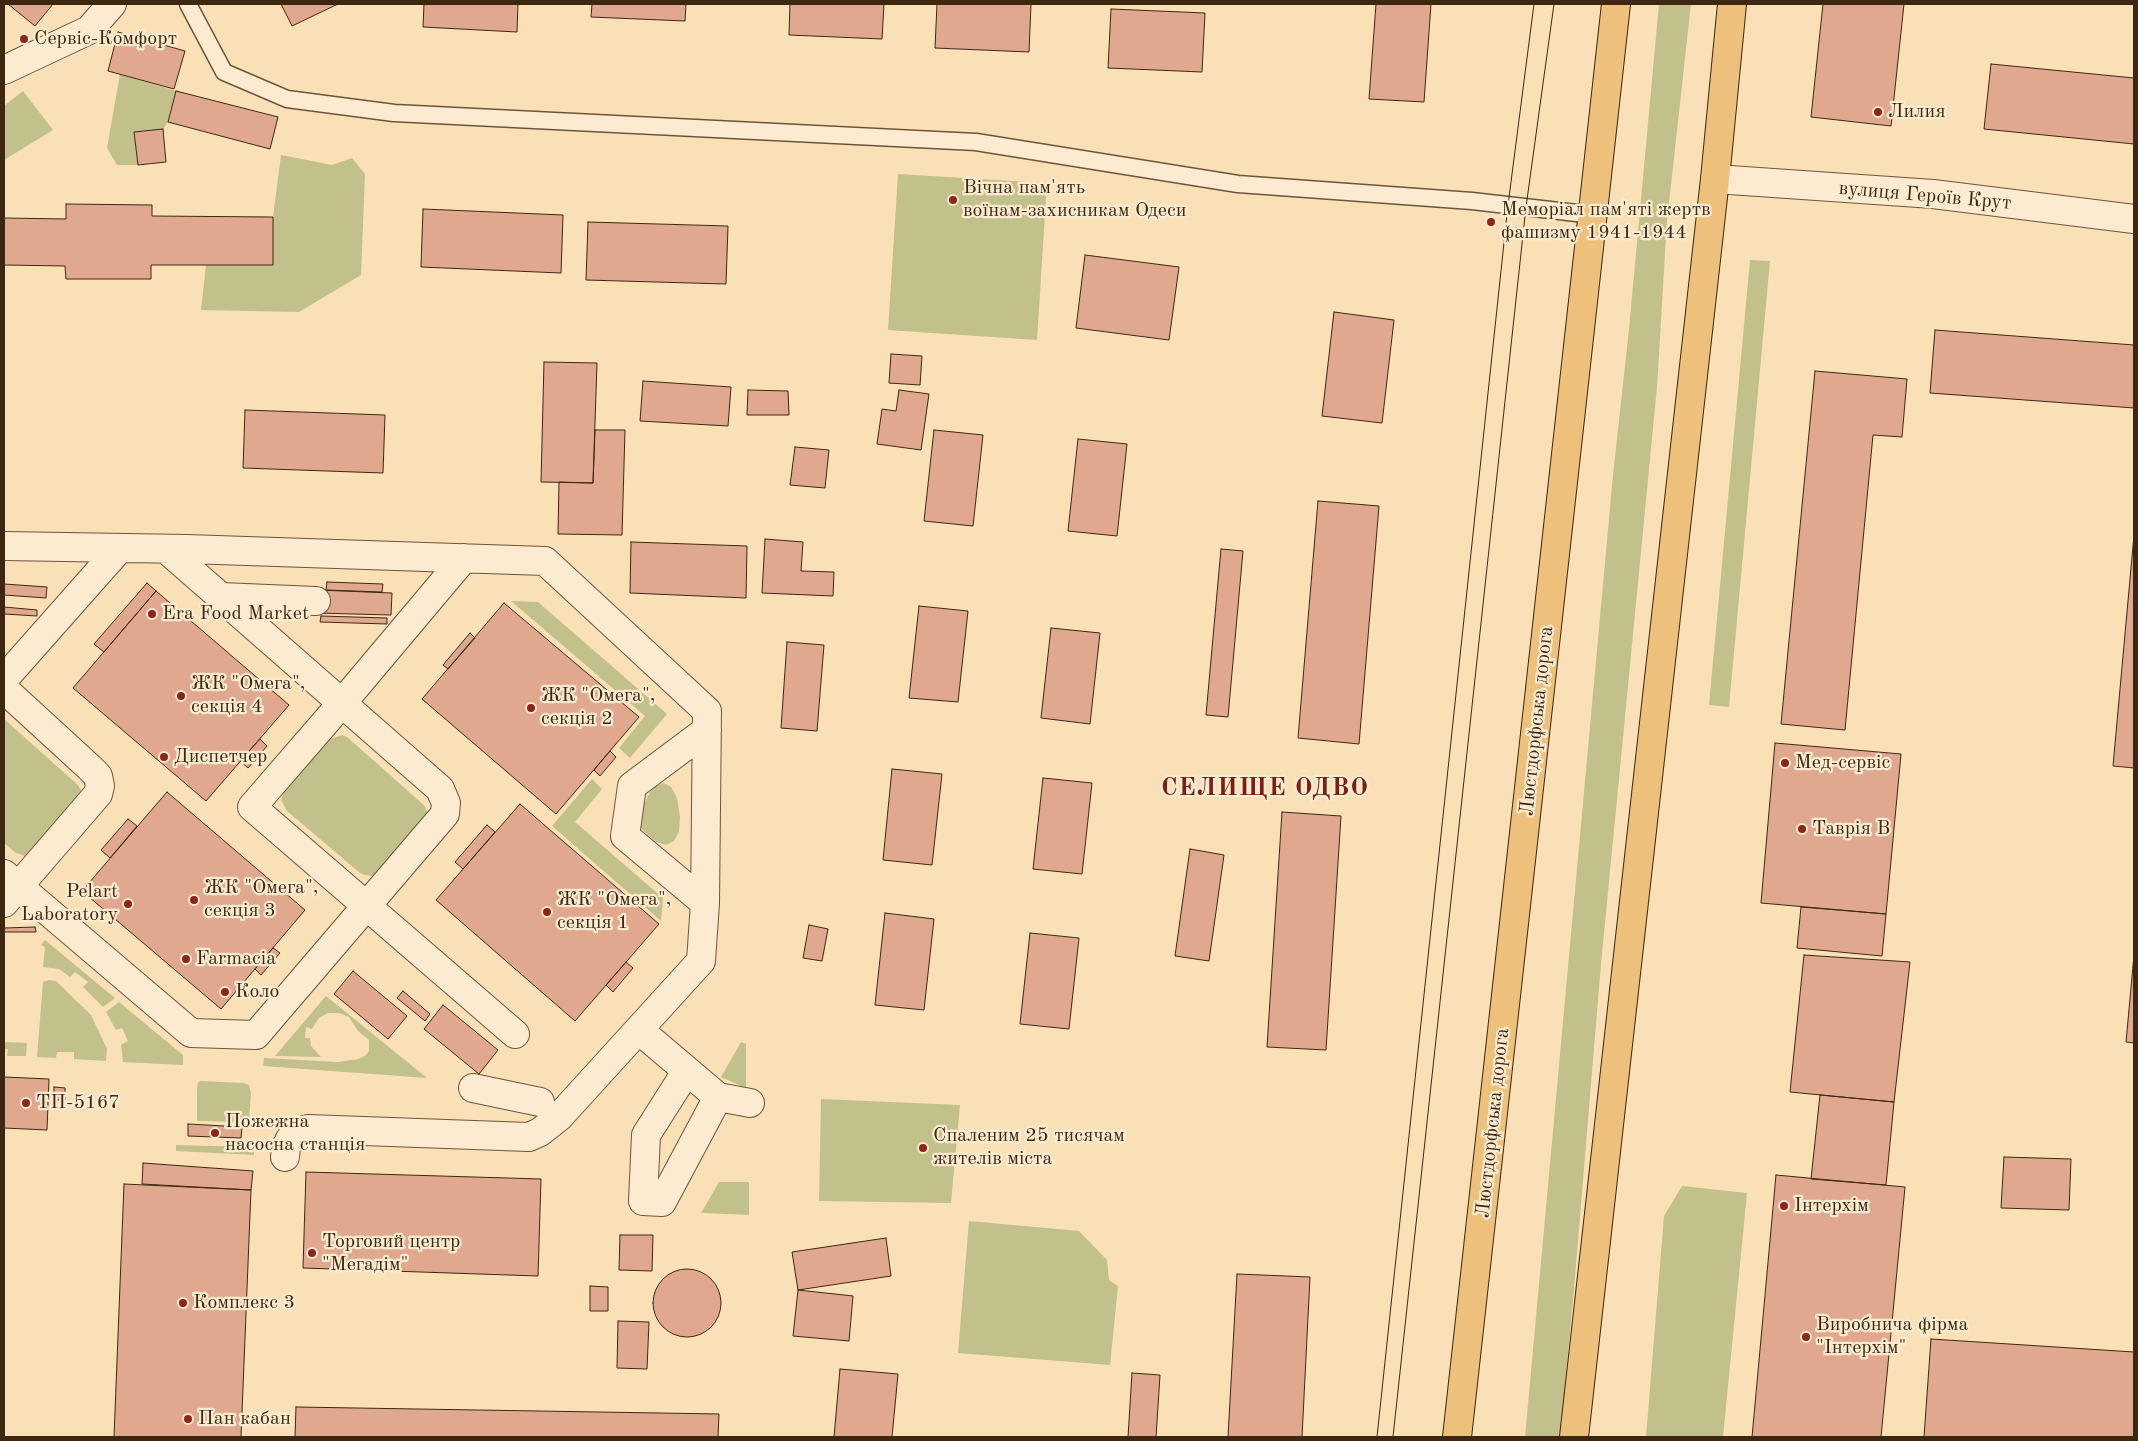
<!DOCTYPE html>
<html>
<head>
<meta charset="utf-8">
<style>
  body { margin:0 }
  #map { position:relative; width:2138px; height:1441px; overflow:hidden; background:#fae0b7; font-family:"Old Standard TT",serif }
  canvas { display:block }
  .frame { position:absolute; inset:0; border:5px solid #3e2710; pointer-events:none }
</style>
</head>
<body>
<div id="map">
<canvas width="2138" height="1441"></canvas>
<div class="frame"></div>
</div>
<script>
const ctx = document.querySelector('canvas').getContext('2d');
ctx.lineJoin = 'round';
function fillPath(path, color) { ctx.fillStyle = color; ctx.fill(path, 'evenodd'); }
const shape = rows => new Path2D(rows.map(r => 'M' + r).join(''));
function strokePath(path, color, width, dash) { ctx.strokeStyle = color; ctx.lineWidth = width; ctx.lineCap = dash ? 'butt' : 'round'; ctx.setLineDash(dash || []); ctx.stroke(path); }
function write(font, color, halo, rows, align = 'center') {
  ctx.font = font + ' "Old Standard TT",serif'; ctx.lineWidth = 4.5; ctx.setLineDash([]); ctx.textBaseline = 'middle'; ctx.strokeStyle = halo; ctx.fillStyle = color; for (const [text, x, y, turn = 0] of rows) {
    ctx.save(); ctx.translate(x, y); ctx.rotate((+turn || 0) * Math.PI / 180); ctx.textAlign = isNaN(turn) ? turn : align; if (halo) ctx.strokeText(text, 0, 0); ctx.fillText(text, 0, 0); ctx.restore();
  }
}
const green = shape([
  [1659,4,1691,4,1667,221,1657,387,1601,964,1574,1289,1560,1437,1525,1437,1613,475,1629,329],
  [120,74,176,91,168,122,163,129,134,132,138,165,117,165,107,148],
  [23,91,53,130,4,160,4,106],
  [281,155,332,165,352,158,365,174,361,275,299,312,201,310,206,265,273,265,273,217],
  [898,174,1047,183,1037,340,888,330],
  [1750,260,1770,261,1729,707,1709,705],
  [511,601,538,602,667,714,630,758,619,748,645,716],
  [4,719,78,785,83,794,34,854,25,856,16,853,4,843],
  [342,735,347,737,425,806,428,814,375,876,365,875,360,873,287,811,281,800,285,788,327,740],
  [592,779,602,789,575,822,663,898,661,921,552,826],
  [664,783,671,787,677,798,680,817,679,832,674,841,666,845,656,842,646,833,641,828,640,819,641,810,650,792,656,786],
  [45,940,115,998,103,1007,83,987,88,982,75,972,70,977,59,969,43,967,45,947,41,945],
  [49,980,56,981,91,1015,107,1049,106,1061,74,1059,74,1052,57,1052,56,1058,37,1057,43,982],
  [326,996,427,1078,263,1066,264,1058,338,1062,358,1059,365,1056,369,1051,369,1040,358,1031,349,1017,339,1013,328,1013,319,1018,312,1029,306,1027,305,1038,310,1038,311,1046,321,1057,275,1056],
  [119,1002,183,1055,183,1065,123,1062,121,1045,128,1041,122,1028,116,1030,106,1012],
  [4,1042,27,1043,26,1056,7,1056,8,1049,4,1049],
  [741,1042,746,1044,746,1088,721,1077],
  [200,1081,243,1083,249,1085,251,1093,249,1122,197,1121,197,1090,198,1083],
  [821,1099,960,1105,951,1203,819,1201],
  [176,1145,254,1147,254,1155,176,1151],
  [719,1182,749,1182,749,1215,701,1213],
  [1682,1186,1747,1193,1723,1437,1646,1437,1664,1216],
  [969,1221,1079,1231,1107,1260,1109,1280,1118,1286,1110,1365,958,1353]
]);
const building = shape([
  [8,4,53,4,35,26,8,4],
  [281,4,338,4,292,26,281,4],
  [424,4,518,4,517,32,423,27,424,4],
  [592,4,686,4,685,21,591,17,592,4],
  [790,4,884,4,882,39,789,35,790,4],
  [937,4,1031,4,1029,52,935,48,937,4],
  [1376,4,1431,4,1424,102,1369,99,1376,4],
  [1823,4,1904,4,1891,126,1811,117,1823,4],
  [1111,9,1205,13,1202,72,1108,68,1111,9],
  [118,32,185,51,174,89,108,71,118,32],
  [1991,64,2134,78,2134,144,1984,129,1991,64],
  [176,91,278,117,270,149,168,122,176,91],
  [163,129,166,162,138,165,134,132,163,129],
  [66,204,152,205,152,216,273,217,273,265,151,265,151,279,66,279,65,266,4,265,4,218,66,219,66,204],
  [423,209,563,215,561,273,421,267,423,209],
  [588,222,728,226,726,284,586,280,588,222],
  [1085,255,1179,267,1169,340,1076,328,1085,255],
  [1334,312,1394,320,1382,423,1322,416,1334,312],
  [1935,330,2134,345,2134,408,1930,393,1935,330],
  [891,354,922,356,920,385,889,383,891,354],
  [544,362,597,363,593,483,541,482,544,362],
  [1815,371,1907,379,1902,437,1873,435,1845,730,1781,724,1815,371],
  [643,381,731,387,728,426,640,421,643,381],
  [748,390,788,391,789,415,747,415,748,390],
  [899,390,929,394,921,450,877,444,882,409,896,411,899,390],
  [245,410,385,415,383,473,243,468,245,410],
  [595,430,625,430,622,535,558,534,559,482,593,483,595,430],
  [934,430,983,435,973,526,924,521,934,430],
  [1078,439,1127,444,1117,536,1068,531,1078,439],
  [795,447,829,450,825,488,790,485,795,447],
  [1318,501,1379,506,1359,744,1298,738,1318,501],
  [2134,535,2134,768,2113,766,2134,535],
  [765,539,803,542,801,571,834,572,833,596,762,593,765,539],
  [631,542,747,546,746,598,630,593,631,542],
  [1221,549,1243,551,1228,717,1206,715,1221,549],
  [327,582,383,584,382,592,326,590,327,582],
  [147,583,156,591,104,652,94,644,147,583],
  [4,584,47,587,46,598,4,595,4,584],
  [317,590,392,593,391,615,315,613,317,590],
  [156,591,289,705,206,801,73,688,156,591],
  [504,603,639,717,556,814,422,699,504,603],
  [919,606,968,611,958,702,909,698,919,606],
  [4,607,37,610,37,616,4,614,4,607],
  [321,616,387,618,387,624,320,622,321,616],
  [1051,628,1100,633,1090,724,1041,718,1051,628],
  [470,633,475,638,448,669,443,665,470,633],
  [787,642,824,645,817,731,781,728,787,642],
  [260,739,267,746,248,768,240,761,260,739],
  [1775,743,1901,754,1886,914,1761,903,1775,743],
  [610,751,616,757,600,776,594,770,610,751],
  [892,769,942,774,932,865,883,860,892,769],
  [1043,778,1092,783,1082,874,1033,869,1043,778],
  [167,792,305,910,221,1009,82,891,167,792],
  [520,804,659,924,575,1021,436,900,520,804],
  [1282,812,1341,816,1326,1050,1267,1047,1282,812],
  [128,819,137,826,110,858,101,850,128,819],
  [487,825,495,832,463,869,455,862,487,825],
  [1190,849,1224,855,1209,961,1175,956,1190,849],
  [1801,907,1886,914,1882,956,1797,948,1801,907],
  [885,913,934,919,924,1010,875,1005,885,913],
  [809,925,828,929,822,961,803,958,809,925],
  [35,927,36,932,4,932,4,928,35,927],
  [1030,933,1079,938,1069,1029,1020,1024,1030,933],
  [273,948,280,953,261,975,255,969,273,948],
  [1804,955,1910,962,1894,1102,1790,1092,1804,955],
  [2134,955,2134,1043,2126,1042,2134,955],
  [626,962,633,968,613,992,606,985,626,962],
  [353,971,407,1016,388,1039,334,994,353,971],
  [403,991,430,1014,425,1021,397,998,403,991],
  [443,1005,498,1050,479,1074,424,1029,443,1005],
  [4,1077,49,1079,47,1130,4,1128,4,1077],
  [54,1087,65,1088,65,1100,54,1100,54,1087],
  [1820,1095,1894,1102,1886,1185,1811,1179,1820,1095],
  [188,1124,242,1127,241,1138,188,1136,188,1124],
  [2004,1157,2071,1159,2069,1210,2001,1208,2004,1157],
  [143,1163,253,1171,251,1190,142,1184,143,1163],
  [306,1172,541,1179,538,1276,303,1268,306,1172],
  [1776,1175,1905,1187,1881,1437,1752,1437,1776,1175],
  [124,1184,251,1190,241,1437,114,1437,124,1184],
  [620,1235,653,1235,652,1271,619,1270,620,1235],
  [886,1238,891,1276,798,1290,792,1252,886,1238],
  '653 1303a34 34 0 1 1 68 0a34 34 0 1 1-68 0Z',
  [1237,1274,1310,1277,1302,1437,1228,1437,1237,1274],
  [590,1286,608,1287,608,1311,590,1311,590,1286],
  [798,1290,853,1296,849,1341,793,1336,798,1290],
  [618,1321,649,1322,647,1369,617,1368,618,1321],
  [1931,1339,2134,1352,2134,1437,1924,1437,1931,1339],
  [840,1369,898,1374,892,1437,834,1437,840,1369],
  [1132,1373,1160,1375,1156,1437,1128,1437,1132,1373],
  [296,1407,719,1414,718,1437,295,1437,296,1407]
]);
const service = shape([
  [188,4,224,72,287,99,394,113,976,142,1238,184,1472,201,1594,215]
]);
const minor = shape([
  [4,70,89,30,112,4],
  [1715,179,1933,194,2134,219],
  [4,546,187,549,545,561,707,711,705,903,701,961,559,1117,540,1132,529,1137,308,1129,295,1133,290,1139,286,1147,285,1157],
  [464,558,342,703,252,807,515,1034],
  [221,597,316,601],
  [4,679,120,548],
  [4,689,89,767,98,776,100,786,98,794,4,903],
  [4,874,191,1033,256,1035,445,814,446,803,440,789,166,549],
  [705,903,625,836,632,786,707,730],
  [639,1030,718,1097,750,1103],
  [686,1072,646,1135,643,1201,662,1202,718,1097],
  [473,1088,540,1102]
]);
const primary = shape([
  [1457,1437,1616,4],
  [1574,1437,1715,179,1732,4]
]);
const tram = shape([
  [1377,1437,1508,205,1534,4],
  [1393,1437,1526,207,1554,4]
]);
const markers = [
  [24,39,5,"#8f2418"],
  [1878,112,5,"#8f2418"],
  [953,200,5,"#8f2418"],
  [1491,222,5,"#8f2418"],
  [152,614,5,"#8f2418"],
  [181,696,5,"#8f2418"],
  [531,708,5,"#8f2418"],
  [164,757,5,"#8f2418"],
  [1785,763,5,"#8f2418"],
  [1802,829,5,"#8f2418"],
  [194,900,5,"#8f2418"],
  [128,904,5,"#8f2418"],
  [547,912,5,"#8f2418"],
  [186,959,5,"#8f2418"],
  [225,992,5,"#8f2418"],
  [26,1103,5,"#8f2418"],
  [215,1133,5,"#8f2418"],
  [923,1148,5,"#8f2418"],
  [1784,1206,5,"#8f2418"],
  [312,1253,5,"#8f2418"],
  [183,1303,5,"#8f2418"],
  [1806,1337,5,"#8f2418"],
  [188,1419,5,"#8f2418"]
];
const poiNames = [
  ["Сервіс-Комфорт",34,39],
  ["Лилия",1888,112],
  ["Вічна пам'ять",963,188],
  ["воїнам-захисникам Одеси",963,211],
  ["Меморіал пам'яті жертв",1501,210],
  ["фашизму 1941-1944",1501,233],
  ["Era Food Market",162,614],
  ["ЖК \"Омега\",",191,684],
  ["секція 4",191,707],
  ["ЖК \"Омега\",",541,696],
  ["секція 2",541,719],
  ["Диспетчер",174,757],
  ["Мед-сервіс",1795,763],
  ["Таврія В",1812,829],
  ["ЖК \"Омега\",",204,888],
  ["секція 3",204,911],
  ["Pelart",118,892,"right"],
  ["Laboratory",118,915,"right"],
  ["ЖК \"Омега\",",557,900],
  ["секція 1",557,923],
  ["Farmacia",196,959],
  ["Коло",235,992],
  ["ТП-5167",36,1103],
  ["Пожежна",225,1122],
  ["насосна станція",225,1145],
  ["Спаленим 25 тисячам",933,1136],
  ["жителів міста",933,1159],
  ["Інтерхім",1794,1206],
  ["Торговий центр",322,1242],
  ["\"Мегадім\"",322,1265],
  ["Комплекс 3",193,1303],
  ["Виробнича фірма",1816,1325],
  ["\"Інтерхім\"",1816,1348],
  ["Пан кабан",198,1419]
];
const streetNames = [
  ["вулиця Героїв Крут",1925,196,5],
  ["Люстдорфська дорога",1537,721,-84],
  ["Люстдорфська дорога",1493,1123,-84]
];
const districtNames = [
  ["СЕЛИЩЕ ОДВО",1265,788]
];
fillPath(green, '#c3c18b');
fillPath(building, '#e1a890');
strokePath(building, '#3e2710', 1);
strokePath(service, '#6d553a', 19);
strokePath(minor, '#6d553a', 30);
strokePath(primary, '#3e2710', 30);
strokePath(service, '#fcebd0', 16);
strokePath(minor, '#fcebd0', 28);
strokePath(primary, '#edc07c', 28);
strokePath(tram, '#3e2710', 1);
for (const [x, y, r, color] of markers) { const dot = new Path2D(); dot.arc(x, y, r, 0, 2 * Math.PI); ctx.fillStyle = color; ctx.fill(dot); strokePath(dot, '#fcebd0', 2); }
write('20px', '#3e2710', '#fcebd0', poiNames, 'left');
write('20px', '#3e2710', '#fcebd0', streetNames);
ctx.letterSpacing = '1px';
write('bold 25px', '#7a1f14', '#fcebd0', districtNames);
ctx.letterSpacing = '0px';
</script>
</body>
</html>
